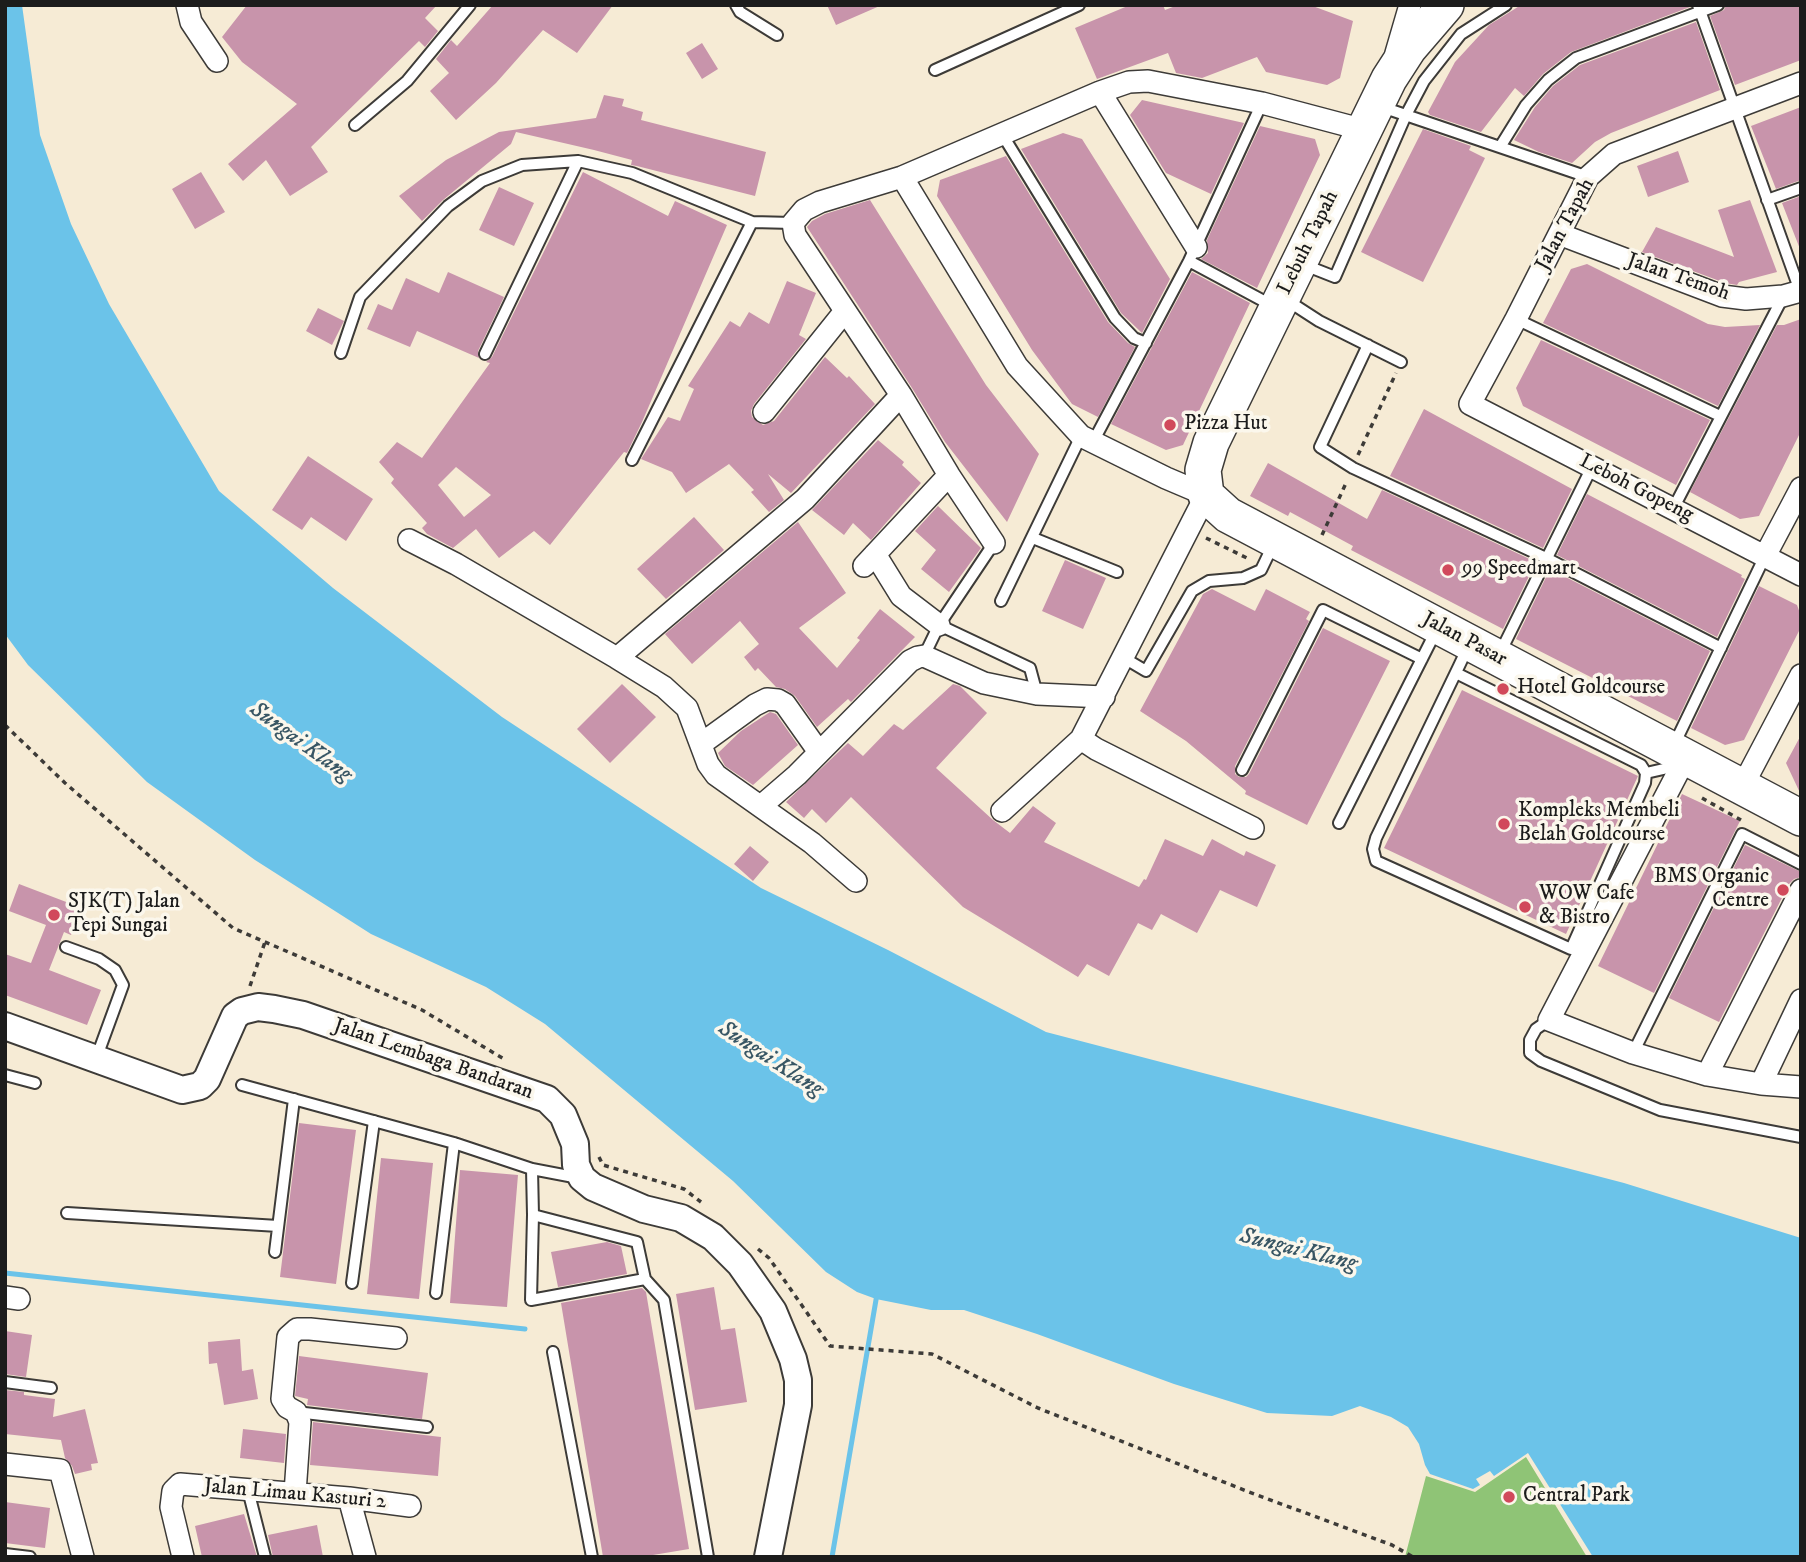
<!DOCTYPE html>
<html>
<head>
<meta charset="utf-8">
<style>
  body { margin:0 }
  #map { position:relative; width:1806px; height:1562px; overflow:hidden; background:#f6ebd5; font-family:"IM FELL DW Pica",serif }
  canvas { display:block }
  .frame { position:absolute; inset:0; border:7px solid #1c1c1c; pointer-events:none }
</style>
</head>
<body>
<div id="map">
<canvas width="1806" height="1562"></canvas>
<div class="frame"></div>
</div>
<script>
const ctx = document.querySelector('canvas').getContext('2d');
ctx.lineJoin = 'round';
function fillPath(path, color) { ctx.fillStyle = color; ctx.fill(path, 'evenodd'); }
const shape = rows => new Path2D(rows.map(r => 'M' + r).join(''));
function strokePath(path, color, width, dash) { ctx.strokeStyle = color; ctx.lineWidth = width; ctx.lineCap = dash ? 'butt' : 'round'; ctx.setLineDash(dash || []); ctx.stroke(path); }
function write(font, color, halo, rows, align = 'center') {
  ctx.font = font + ' "IM FELL DW Pica",serif'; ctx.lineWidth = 7; ctx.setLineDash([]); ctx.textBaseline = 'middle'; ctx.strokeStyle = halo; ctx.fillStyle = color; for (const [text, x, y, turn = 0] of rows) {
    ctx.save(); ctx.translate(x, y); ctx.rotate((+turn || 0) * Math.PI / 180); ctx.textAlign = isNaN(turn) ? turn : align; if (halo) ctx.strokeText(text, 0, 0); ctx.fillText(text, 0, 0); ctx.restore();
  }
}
const green = shape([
  [1526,1457,1587,1557,1405,1557,1426,1476,1475,1492]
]);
const water = shape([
  [5,5,22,5,40,135,71,224,109,304,219,491,333,588,502,717,761,888,888,950,1046,1032,1624,1183,1801,1238,1801,1557,1593,1557,1528,1453,1494,1476,1490,1471,1476,1479,1480,1485,1473,1489,1430,1474,1425,1465,1419,1444,1408,1427,1391,1417,1360,1406,1332,1416,1267,1413,1174,1384,1037,1334,964,1310,931,1310,876,1299,857,1292,826,1272,733,1181,545,1024,486,987,371,934,255,860,147,782,28,665,5,634]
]);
const stream = shape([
  [5,1273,525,1329],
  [832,1557,877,1294]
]);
const building = shape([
  [247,5,437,5,425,18,438,31,425,47,419,41,311,147,328,172,290,196,266,160,243,181,228,164,297,104,242,62,222,37],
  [493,5,613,5,577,53,543,30,496,83,456,120,430,91,449,73,436,59,451,40,457,46],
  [827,5,882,5,836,25],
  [1130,5,1163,5,1165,10,1178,5,1310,5,1353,21,1340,78,1327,85,1266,72,1257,57,1202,78,1176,73,1168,53,1097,79,1075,28],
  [1521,5,1690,5,1690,7,1571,52,1543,74,1524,96,1515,88,1481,132,1430,115,1428,112,1455,62,1489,25],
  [1726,5,1801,5,1801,60,1735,85,1710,16,1724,10],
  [1696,22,1720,90,1611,133,1595,142,1572,163,1539,152,1514,140,1535,107,1553,86,1580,65],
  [702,43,718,69,702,79,686,53],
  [604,95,624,99,622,106,643,112,641,120,766,152,755,196,637,166,631,165,632,160,594,150,516,132,511,144,443,200,422,221,399,196,446,160,499,132,596,118],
  [1142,100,1244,123,1211,194,1166,173,1130,115],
  [1801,107,1801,180,1776,189,1751,126],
  [1260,126,1315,139,1320,155,1257,288,1201,259,1208,253,1207,240],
  [1423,129,1471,146,1469,150,1485,158,1423,282,1361,252],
  [1063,133,1082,139,1170,279,1142,333,1121,313,1021,149],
  [1678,151,1689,182,1648,197,1637,166],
  [1006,156,1108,322,1128,343,1135,347,1098,417,1072,404,1032,350,937,196,940,180],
  [201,172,225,212,195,229,172,189],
  [583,172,668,216,675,201,727,225,642,422,627,453,624,452,550,545,534,531,499,558,476,529,453,548,427,534,422,528,427,523,391,483,394,479,379,462,397,442,422,458,490,363,486,362,492,357],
  [456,467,491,495,464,517,438,485],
  [499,187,534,203,514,246,479,230],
  [1801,196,1801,249,1800,249,1782,203],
  [870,200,986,385,1039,454,1007,522,945,442,912,388,807,227,812,221,825,214],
  [1750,200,1777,272,1739,282,1737,285,1725,283,1642,252,1656,227,1734,257,1718,210],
  [1587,264,1708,324,1725,327,1760,325,1718,406,1543,323,1571,269],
  [448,272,504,297,478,351,479,358,417,331,410,347,367,329,378,304,392,310,406,278,439,293],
  [1192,272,1250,303,1183,445,1166,450,1111,424],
  [787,281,816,293,799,335,806,339,754,404,751,411,752,417,763,425,774,421,825,357,847,378,849,376,875,404,791,493,768,474,784,500,769,512,751,492,754,490,729,464,686,493,672,472,641,459,668,417,680,421,694,389,688,386,730,321,740,327,749,312,769,324],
  [318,308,344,321,332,345,306,331],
  [1801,319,1801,431,1759,516,1740,519,1690,492,1777,325,1784,325],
  [1541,340,1710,420,1676,485,1523,406,1516,388],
  [1424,409,1572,489,1543,548,1390,476],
  [878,440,904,462,902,465,921,483,871,540,853,523,844,535,812,510],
  [308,456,373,499,346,541,311,517,302,530,272,510],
  [1268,463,1367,519,1382,490,1536,562,1503,629,1351,550,1353,546,1290,512,1288,516,1250,496],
  [1587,494,1742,575,1741,577,1745,579,1717,637,1557,555],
  [938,506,981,548,949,592,921,569,936,550,915,531],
  [694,517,724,550,666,599,637,569],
  [798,522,846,593,799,628,837,668,860,640,857,638,880,609,915,637,851,702,848,699,817,727,795,696,785,689,776,687,758,668,755,671,744,657,759,644,740,621,692,664,665,634],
  [1065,560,1106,578,1083,629,1042,611],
  [1550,569,1710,651,1677,721,1516,639],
  [1759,586,1797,605,1801,616,1801,627,1744,740,1725,745,1691,728],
  [1212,589,1255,611,1266,589,1310,612,1306,619,1309,621,1235,766,1235,774,1239,777,1246,777,1249,774,1323,628,1390,661,1307,825,1245,794,1246,791,1186,741,1140,711,1203,594],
  [622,684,656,717,610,763,577,729],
  [953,684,960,686,987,713,936,768,993,820,1010,833,1033,806,1056,823,1044,842,1139,887,1144,879,1146,880,1165,839,1203,856,1212,839,1244,856,1246,851,1276,865,1257,907,1220,890,1197,933,1161,914,1152,930,1138,923,1109,976,1087,964,1078,977,963,907,851,797,826,823,812,809,804,818,786,802,848,743,863,756,894,724,903,730],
  [1462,690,1638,776,1566,934,1384,848],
  [770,712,776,714,798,745,753,785,725,766,718,753,741,731],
  [1801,735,1801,795,1786,763],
  [1682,794,1740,821,1654,993,1598,966],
  [1745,845,1801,872,1801,877,1794,879,1789,884,1719,1022,1669,998],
  [750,846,769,862,753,881,734,864],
  [19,884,82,908,71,935,64,932,49,970,101,990,87,1025,5,995,5,954,31,963,46,925,9,911],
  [299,1123,356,1130,336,1284,280,1277],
  [381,1158,433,1163,419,1299,367,1294],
  [460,1170,518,1175,507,1307,450,1303],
  [607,1242,621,1246,627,1274,558,1287,551,1252],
  [714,1287,721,1330,735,1328,747,1402,695,1410,676,1294],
  [642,1288,646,1292,689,1549,641,1557,603,1557,561,1303],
  [5,1331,32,1335,26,1377,5,1374],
  [240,1339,242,1371,253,1369,258,1399,224,1405,217,1363,209,1364,208,1342],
  [299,1356,428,1373,422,1419,307,1405,308,1399,295,1396],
  [5,1390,24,1392,24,1395,55,1399,53,1417,85,1409,98,1463,91,1464,92,1470,75,1474,72,1466,65,1458,61,1440,5,1434],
  [313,1422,441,1437,438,1476,310,1465],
  [243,1429,286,1434,284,1463,240,1458],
  [5,1502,50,1508,45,1548,5,1543],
  [244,1514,257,1557,202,1557,195,1526],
  [317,1525,323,1557,273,1557,268,1535]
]);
const path = shape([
  [1358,455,1396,373],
  [1322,535,1347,481],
  [1206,538,1249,559],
  [5,725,65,783,233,928,422,1010,504,1059],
  [1702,798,1741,820],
  [250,986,265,942],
  [599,1157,603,1165,684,1189,701,1202],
  [758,1249,769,1258,830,1346,932,1354,1038,1408,1249,1492,1392,1545,1413,1557]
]);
const service = shape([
  [736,5,740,12,777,35],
  [1698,5,1800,291],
  [935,70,1079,5],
  [1382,107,1588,177],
  [355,125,407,81,470,5],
  [1002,134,1115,318,1134,338,1146,343],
  [1500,147,1526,105,1548,80,1576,58,1718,5],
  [1767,200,1801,188],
  [1189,261,1273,306],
  [1302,264,1335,277,1406,115,1424,81,1461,34,1506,5],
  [1285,299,1319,321,1401,362],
  [1516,319,1720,416],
  [1368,345,1320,447,1353,468,1546,558,1721,648],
  [341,353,360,297,448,206,482,181,522,165,578,161,632,173,752,222,793,223],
  [485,354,578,161],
  [1093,442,1189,261,1262,103],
  [632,460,752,222],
  [1673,509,1783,297],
  [1033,538,1117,572],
  [1001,601,1081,436],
  [939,625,1030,668,1037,694],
  [1499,655,1592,467],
  [924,656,939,625,994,543],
  [1124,658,1146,671,1192,591,1209,581,1243,578,1261,570,1274,543],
  [1456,673,1641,765,1646,773,1645,783,1571,949,1376,861,1373,849,1376,838,1459,666,1468,647],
  [1673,747,1765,556],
  [1242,770,1323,610,1422,659],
  [1646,773,1681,765],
  [1339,823,1437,629],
  [66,947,99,959,115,970,123,985,96,1059],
  [1549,1020,1536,1029,1530,1040,1530,1053,1541,1061,1660,1110,1801,1137],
  [1633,1053,1742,834,1801,864],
  [5,1075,35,1083],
  [242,1085,454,1143,532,1169,579,1178],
  [532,1169,533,1215,531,1300,645,1279],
  [67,1213,278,1226],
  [533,1215,637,1242,645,1279,664,1300,708,1557],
  [275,1252,294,1099],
  [352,1283,374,1121],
  [436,1293,454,1143],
  [553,1352,592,1557],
  [5,1382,51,1388],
  [296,1412,427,1427],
  [248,1490,265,1557],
  [5,1554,30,1557]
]);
const minor = shape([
  [187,5,191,22,217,61],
  [1396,53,1410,5],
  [1801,83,1614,154,1588,177,1516,319,1470,404,1801,575],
  [1100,92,1196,247],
  [902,177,1017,366,1081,436,1166,478,1206,495,1081,739,1002,811],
  [1559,234,1722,296,1746,299,1783,296,1801,291],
  [764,412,845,311],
  [409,540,456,564,617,658,805,499,901,395],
  [994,543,949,475,901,395,795,235,793,223,804,210,820,202,902,177,1100,92,1129,82,1148,81,1262,103,1364,130],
  [875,554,901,596,939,625],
  [1765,556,1801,488],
  [864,566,949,475],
  [617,658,664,687,687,708,708,764,716,775,812,843,856,881],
  [1081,739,1096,749,1253,828],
  [701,744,755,705,767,699,778,700,785,704,819,752],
  [1686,757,1549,1020,1633,1053,1707,1075,1761,1084,1801,1087],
  [1742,787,1801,675],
  [761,806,797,775,910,661,918,657,924,656,984,683,1037,694,1104,697],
  [1707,1075,1801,890],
  [1761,1084,1801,1000],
  [5,1297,19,1299],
  [5,1464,60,1470,83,1557],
  [295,1493,300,1422,296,1412,287,1407,282,1399,288,1337,297,1329,310,1329,396,1338],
  [349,1498,365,1557],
  [183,1557,171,1507,173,1491,180,1484,349,1498,410,1506]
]);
const tertiary = shape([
  [5,1026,182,1090,200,1086,207,1079,235,1016,242,1011,258,1007,274,1009,303,1015,547,1099,563,1115,575,1144,576,1165,582,1178,593,1187,644,1209,681,1218,713,1237,740,1264,773,1311,793,1359,798,1380,798,1405,768,1557]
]);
const trunk = shape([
  [1446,5,1409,48,1389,79,1211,443,1203,470,1206,495,1228,515,1801,818]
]);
const markers = [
  [1170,425,7,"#d1495b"],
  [1448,570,7,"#d1495b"],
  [1503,689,7,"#d1495b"],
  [1504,824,7,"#d1495b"],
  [1783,890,7,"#d1495b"],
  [1525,907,7,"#d1495b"],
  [54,915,7,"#d1495b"],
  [1509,1497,7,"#d1495b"]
];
const streetNames = [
  ["Jalan Tapah",1566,225,-62],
  ["Lebuh Tapah",1309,243,-64],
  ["Jalan Temoh",1678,278,19],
  ["Leboh Gopeng",1636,489,27],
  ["Jalan Pasar",1464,640,28],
  ["Jalan Lembaga Bandaran",433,1060,19],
  ["Jalan Limau Kasturi 2",295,1495,5]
];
const poiNames = [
  ["Pizza Hut",1184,425],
  ["99 Speedmart",1462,570],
  ["Hotel Goldcourse",1517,689],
  ["Kompleks Membeli",1518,812],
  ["Belah Goldcourse",1518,836],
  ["BMS Organic",1769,878,"right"],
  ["Centre",1769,902,"right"],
  ["WOW Cafe",1539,895],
  ["& Bistro",1539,919],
  ["SJK(T) Jalan",68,903],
  ["Tepi Sungai",68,927],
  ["Central Park",1523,1497]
];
const waterNames = [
  ["Sungai Klang",300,743,36],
  ["Sungai Klang",770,1060,33],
  ["Sungai Klang",1298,1251,14]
];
fillPath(green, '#8fc476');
fillPath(water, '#6bc3e9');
strokePath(stream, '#6bc3e9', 5);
fillPath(building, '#c894ab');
strokePath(service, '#3d3b38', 14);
strokePath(minor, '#3d3b38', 24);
strokePath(tertiary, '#3d3b38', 30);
strokePath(trunk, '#3d3b38', 38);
strokePath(path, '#3d3b38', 3.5, [5, 5]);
strokePath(service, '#fff', 10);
strokePath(minor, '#fff', 21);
strokePath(tertiary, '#fff', 26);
strokePath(trunk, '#fff', 35);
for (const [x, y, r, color] of markers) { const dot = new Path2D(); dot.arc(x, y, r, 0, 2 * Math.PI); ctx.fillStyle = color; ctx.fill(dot); strokePath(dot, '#fbf7ec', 2.5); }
write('21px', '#1c1c1c', '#fbf7ec', streetNames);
write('21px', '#1c1c1c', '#fbf7ec', poiNames, 'left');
write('italic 23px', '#385664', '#fbf7ec', waterNames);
</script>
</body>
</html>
